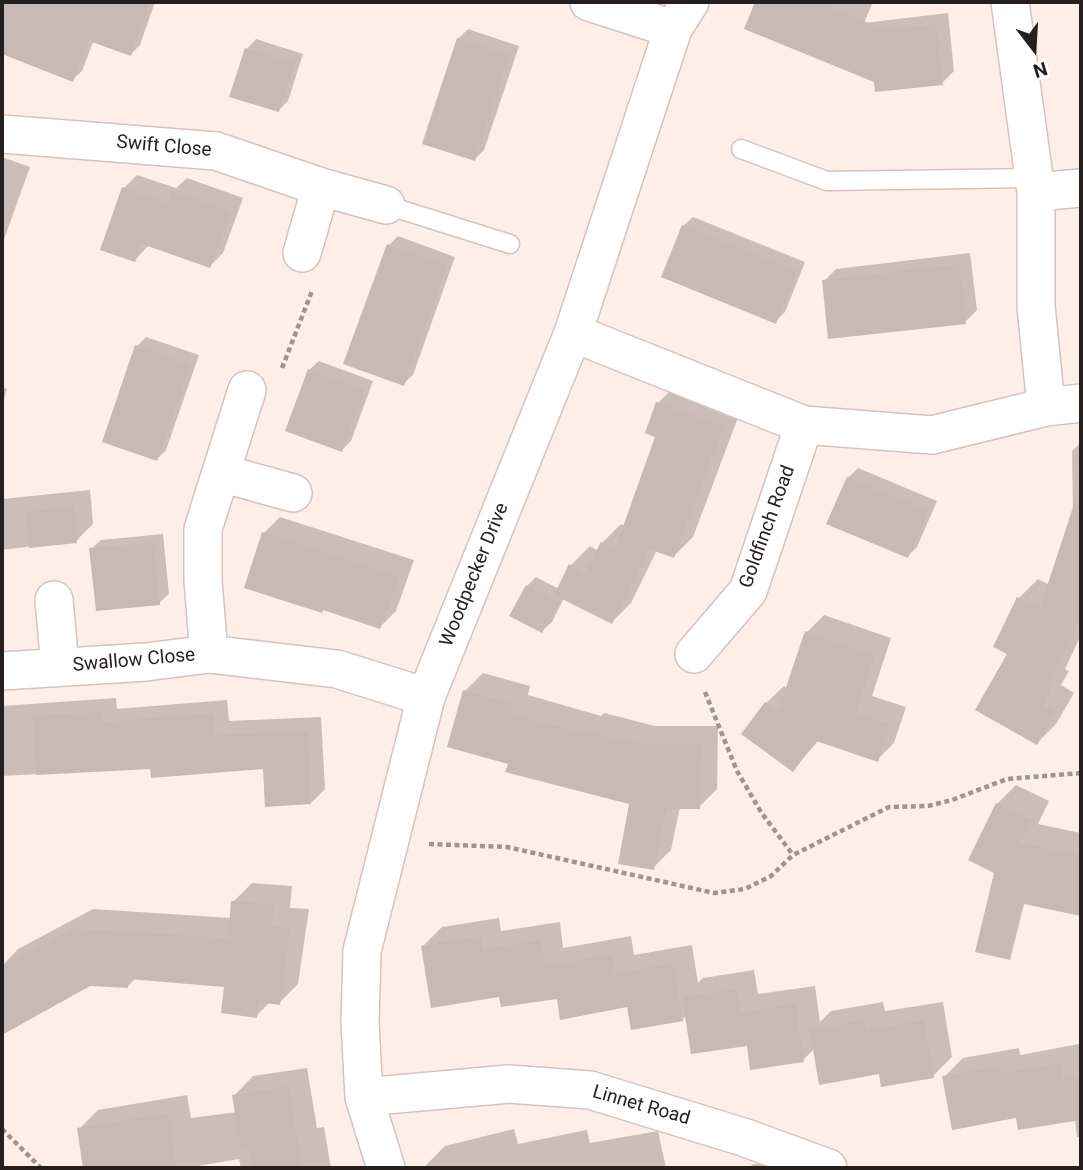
<!DOCTYPE html>
<html>
<head>
<meta charset="utf-8">
<style>
  body { margin:0 }
  #map { position:relative; width:1083px; height:1170px; overflow:hidden; background:#feeee8; font-family:Roboto,sans-serif }
  canvas { display:block }
  .frame { position:absolute; inset:0; border:4px solid #251f1d; pointer-events:none }
  .north { position:absolute; left:999px; top:14px; width:70px; height:70px; -webkit-text-stroke:5px #fff; paint-order:stroke; rotate:163deg; font-size:19px; font-weight:700; line-height:28px; text-align:center; color:#251f1d }
  .north::after { content:''; display:block; margin:auto; width:24px; height:32px; background:#251f1d; clip-path:polygon(50% 0,100% 100%,50% 72%,0 100%) }
</style>
</head>
<body>
<div id="map">
<canvas width="1083" height="1170"></canvas>
<div class="frame"></div>
<div class="north">N</div>
</div>
<script>
const ctx = document.querySelector('canvas').getContext('2d');
ctx.lineJoin = 'round';
function fillPath(path, color) { ctx.fillStyle = color; ctx.fill(path, 'evenodd'); }
const shape = rows => new Path2D(rows.map(r => 'M' + r).join(''));
function strokePath(path, color, width, dash) { ctx.strokeStyle = color; ctx.lineWidth = width; ctx.lineCap = dash ? 'butt' : 'round'; ctx.setLineDash(dash || []); ctx.stroke(path); }
function write(font, color, halo, rows, align = 'center') {
  ctx.font = font + ' Roboto,sans-serif'; ctx.lineWidth = 5; ctx.setLineDash([]); ctx.textBaseline = 'middle'; ctx.strokeStyle = halo; ctx.fillStyle = color; for (const [text, x, y, turn = 0] of rows) {
    ctx.save(); ctx.translate(x, y); ctx.rotate((+turn || 0) * Math.PI / 180); ctx.textAlign = isNaN(turn) ? turn : align; if (halo) ctx.strokeText(text, 0, 0); ctx.fillText(text, 0, 0); ctx.restore();
  }
}
const shadow = shape([
  [2,2,51,2,101,21,82,71,72,80,2,53],
  [114,2,155,2,140,45,131,54,100,44],
  [757,2,873,2,864,23,948,13,954,71,942,83,876,81,746,28],
  [468,29,519,46,484,150,475,159,458,39],
  [256,39,303,54,288,101,279,110,247,49],
  [2,157,30,167,2,245],
  [137,175,176,188,187,178,243,198,223,253,210,266,149,245,135,260,124,188],
  [693,217,805,262,785,312,775,322,683,226],
  [398,236,455,257,413,375,403,384,389,245],
  [970,253,977,310,965,322,824,281,836,269],
  [146,337,199,355,166,450,157,459,137,346],
  [319,361,373,381,351,441,342,450,309,370],
  [677,384,742,407,693,537,674,556,657,550,631,603,612,622,564,598,552,622,542,631,527,586,536,577,559,589,571,565,590,546,598,551,602,543,621,524,625,526,657,436,647,432,658,403],
  [2,387,7,389,2,406],
  [1081,442,1081,635,1065,669,1069,671,1061,685,1074,693,1056,724,1037,743,1009,653,1019,598,1038,579,1050,585,1073,513,1072,451],
  [858,468,937,501,917,547,908,556,848,478],
  [90,490,93,524,76,541,2,550,2,499],
  [280,517,414,560,396,611,380,627,264,533],
  [163,534,169,594,159,603,91,549,101,540],
  [824,615,891,638,872,696,906,707,894,743,877,760,819,740,793,770,766,703,784,686,788,689,807,632],
  [483,673,530,686,528,695,601,716,604,713,655,726,718,726,717,789,699,807,680,807,671,850,653,868,631,803,508,771,510,762,465,691],
  [116,698,117,709,227,700,229,721,321,717,325,789,311,803,265,767,151,768,2,776,2,706],
  [1016,785,1049,801,1038,824,1081,833,1081,908,1042,906,1025,903,1023,905,997,872,997,804],
  [252,883,292,886,290,908,309,909,298,984,279,1003,270,1002,256,1016,226,985,136,978,127,987,89,984,2,1033,2,981,5,979,2,973,2,966,18,949,93,909,231,918,233,902],
  [499,918,501,931,560,922,563,948,631,936,634,955,692,945,698,983,703,978,754,970,758,994,815,986,820,1022,831,1011,883,1002,885,1011,943,1002,952,1057,933,1076,881,1072,815,1048,803,1060,748,1044,687,1015,682,1020,629,1005,558,997,501,995,423,946,442,927],
  [1079,1044,1081,1059,1081,1137,1077,1137,1075,1119,1018,1116,944,1077,963,1058,1019,1048,1020,1055],
  [307,1068,317,1128,324,1127,331,1168,241,1168,239,1159,186,1168,118,1168,117,1161,79,1129,98,1110,187,1095,191,1118,237,1112,234,1096,253,1076],
  [514,1129,518,1144,587,1130,590,1143,658,1131,666,1168,426,1168,426,1165,445,1146],
  [753,1164,806,1166,806,1168,749,1168]
]);
const building = shape([
  [2,2,150,2,131,56,89,41,73,82,2,54],
  [755,2,819,2,885,30,936,24,943,85,875,92,874,82,744,29],
  [457,38,510,55,475,161,422,144],
  [245,48,295,63,279,112,229,97],
  [122,187,167,202,172,190,231,212,210,268,142,244,135,262,100,250],
  [682,225,797,271,776,324,661,277],
  [387,244,447,266,404,386,343,364],
  [959,264,966,324,828,339,822,280],
  [135,345,191,365,157,461,102,442],
  [308,369,365,390,342,452,285,431],
  [656,402,724,426,674,558,649,549,612,624,554,595,569,564,585,572,601,542,615,549,655,437,645,433],
  [847,477,929,511,908,558,826,524],
  [1074,504,1081,505,1081,616,1047,688,1051,690,1043,705,1056,712,1037,745,975,710,1007,654,993,647,1017,597,1040,608],
  [74,506,77,543,29,548,25,512],
  [262,532,399,577,380,629,323,610,322,613,244,588],
  [154,542,160,605,96,611,89,548],
  [526,585,559,603,542,633,509,616],
  [805,631,875,656,856,713,890,724,878,762,816,741,793,772,741,734,765,702,778,711],
  [463,690,513,704,511,713,584,734,585,730,635,743,701,744,700,809,666,809,654,870,618,864,629,804,505,772,508,764,447,747],
  [103,712,103,722,214,713,215,735,308,731,311,804,265,807,263,769,151,778,150,769,36,775,33,715],
  [996,803,1032,820,1020,843,1081,855,1081,916,1024,904,1010,960,975,952,994,873,968,860],
  [231,901,274,904,272,926,290,928,280,1005,259,1002,257,1018,221,1013,224,987,129,979,128,988,90,986,2,1035,2,965,73,928,228,938],
  [481,936,483,949,541,940,545,966,612,954,615,973,673,963,683,1021,631,1030,627,1007,560,1020,557,999,501,1007,499,997,431,1008,421,946],
  [736,989,739,1012,796,1004,804,1062,750,1070,747,1046,691,1054,682,997],
  [864,1020,866,1030,924,1020,934,1078,881,1087,879,1074,819,1085,810,1030],
  [1060,1063,1063,1078,1081,1075,1081,1120,1018,1130,1016,1118,952,1130,942,1076,1000,1066,1001,1073],
  [288,1086,302,1168,252,1168,249,1150,241,1152,232,1095],
  [168,1113,177,1168,83,1168,77,1128]
]);
const path = shape([
  [282,368,312,291],
  [705,692,737,771,761,812,793,855],
  [429,844,507,847,714,893,745,889,771,876,793,855,889,807,928,806,952,800,1007,779,1081,773],
  [2,1129,41,1168]
]);
const service = shape([
  [741,149,827,181,1034,178],
  [386,205,510,244]
]);
const minor = shape([
  [589,2,673,29],
  [1010,2,1036,192,1036,306,1046,407],
  [2,134,216,151,321,187,386,205],
  [1036,192,1081,188],
  [302,253,321,187],
  [573,333,804,425,932,435,1046,407,1081,403],
  [221,473,293,493],
  [54,600,60,667],
  [209,654,203,581,203,529,247,390],
  [694,654,748,591,804,425],
  [2,671,146,662,209,654,337,669,426,697],
  [364,1097,509,1084,590,1090,743,1137,828,1168],
  [386,1168,364,1097,360,1023,362,951,426,697,573,333,673,29,690,2]
]);
const streetNames = [
  ["Swift Close",164,147,5],
  ["Goldfinch Road",768,527,-70],
  ["Woodpecker Drive",475,575,-68],
  ["Swallow Close",134,661,-5],
  ["Linnet Road",641,1106,16]
];
fillPath(shadow, '#0003');
fillPath(building, '#c7b9b3');
strokePath(service, '#d3c4bf', 21);
strokePath(minor, '#d3c4bf', 40);
strokePath(path, '#a09490', 4.5, [5, 3.5]);
strokePath(service, '#fff', 18);
strokePath(minor, '#fff', 37);
write('19px', '#251f1d', '#fff', streetNames);
</script>
</body>
</html>
